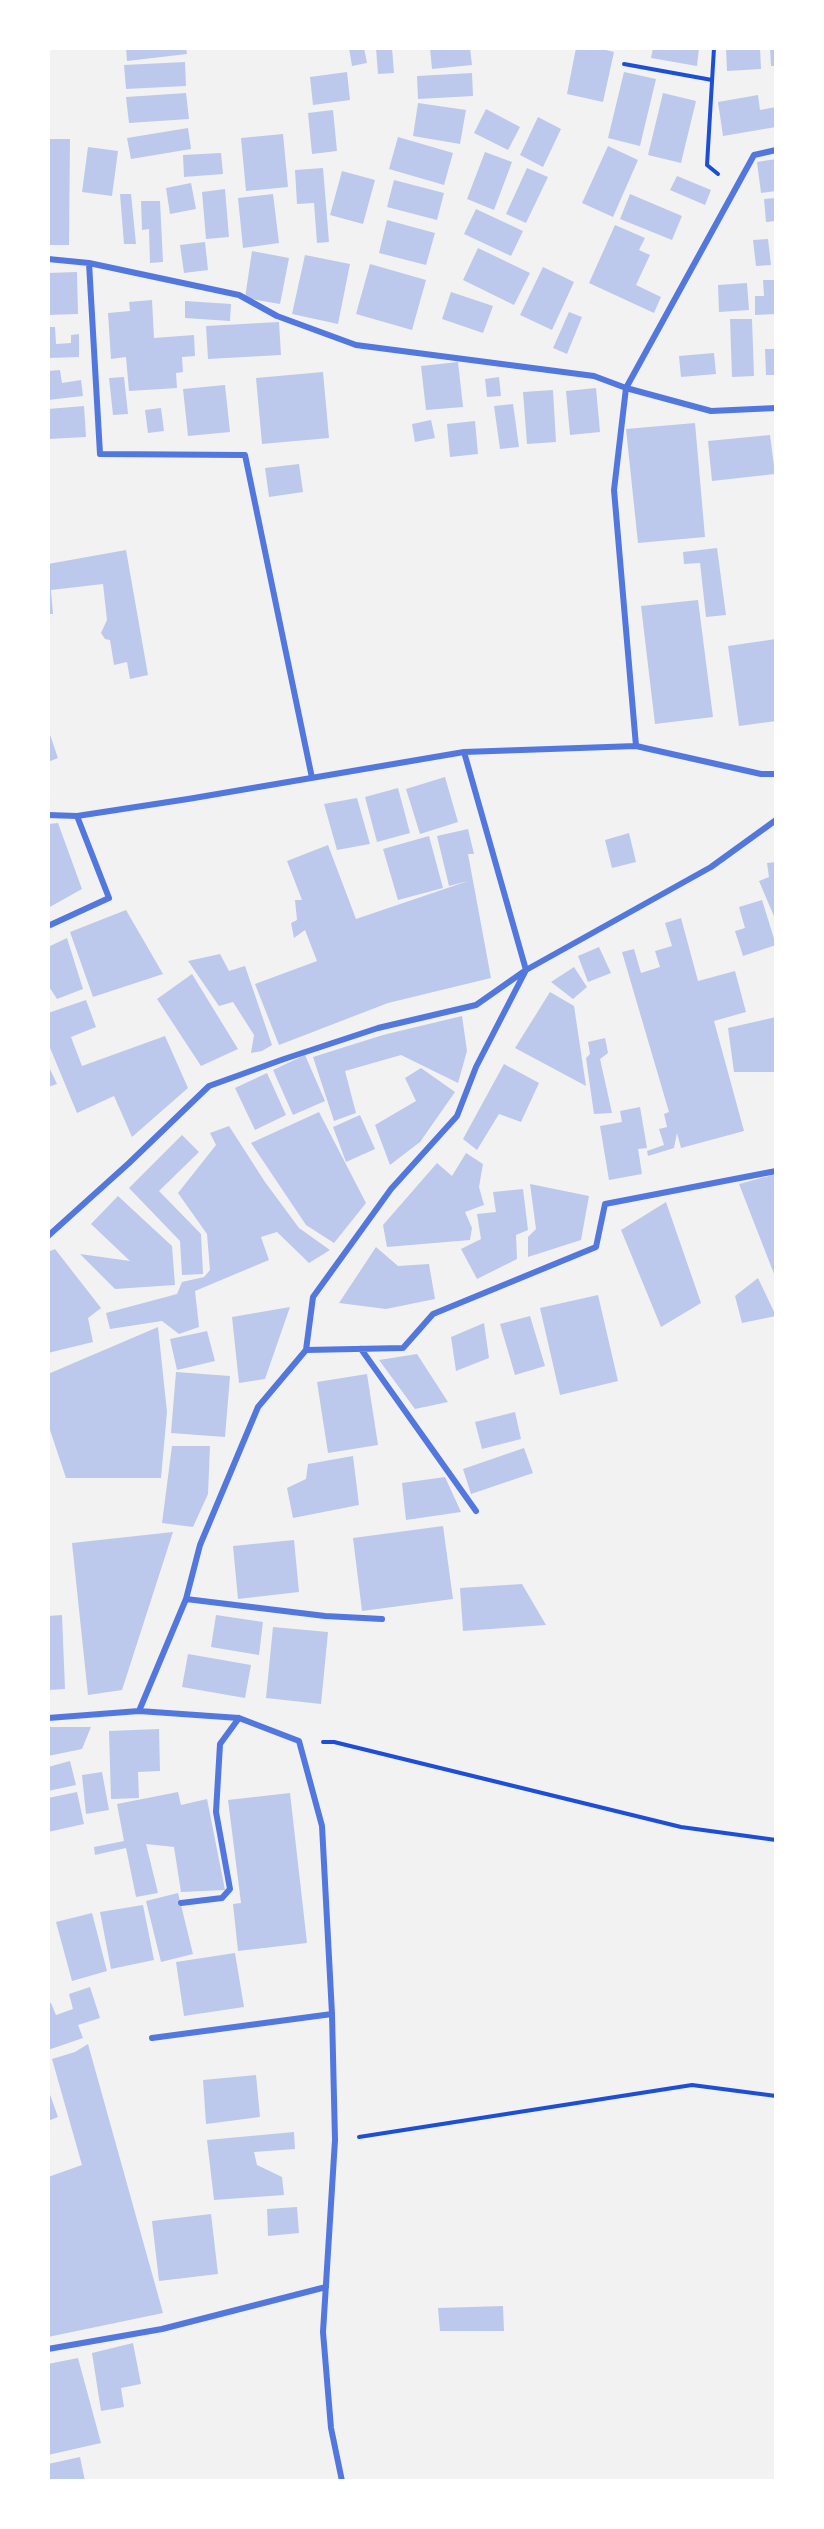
<!DOCTYPE html>
<html>
<head>
<meta charset="utf-8">
<style>
  body { margin:0 }
  #map { position:relative; width:824px; height:2529px; overflow:hidden; background:#f2f2f2; font-family:"PT Sans Narrow",sans-serif }
  canvas { display:block }
  .frame { position:absolute; inset:0; border:50px solid #fff; pointer-events:none }
</style>
</head>
<body>
<div id="map">
<canvas width="824" height="2529"></canvas>
<div class="frame"></div>
</div>
<script>
const ctx = document.querySelector('canvas').getContext('2d');
ctx.lineJoin = 'round';
function fillPath(path, color) { ctx.fillStyle = color; ctx.fill(path, 'evenodd'); }
const shape = rows => new Path2D(rows.map(r => 'M' + r).join(''));
function strokePath(path, color, width, dash) { ctx.strokeStyle = color; ctx.lineWidth = width; ctx.lineCap = dash ? 'butt' : 'round'; ctx.setLineDash(dash || []); ctx.stroke(path); }
const building = shape([
  [126,48,186,48,187,54,127,61],
  [349,48,364,48,367,63,352,66],
  [376,48,392,48,394,73,378,74],
  [430,48,470,48,472,65,432,69],
  [576,48,598,48,614,52,603,102,567,94],
  [653,48,699,48,697,66,651,58],
  [726,48,760,48,761,69,727,71],
  [770,48,776,48,776,66,771,66],
  [185,62,186,86,126,89,124,65],
  [347,72,350,100,313,105,310,77],
  [624,72,656,79,640,146,608,138],
  [472,73,473,96,418,99,417,76],
  [186,93,189,119,129,123,126,97],
  [663,93,696,101,681,163,648,155],
  [758,95,760,110,776,107,776,127,723,136,718,102],
  [418,103,466,110,460,144,413,136],
  [486,109,520,127,508,150,474,133],
  [333,110,337,151,312,154,308,113],
  [538,117,561,129,543,167,520,155],
  [188,128,191,149,131,159,127,138],
  [283,134,288,187,246,191,241,138],
  [398,137,453,153,444,185,389,169],
  [48,139,70,139,69,245,48,245],
  [608,146,638,160,613,217,582,203],
  [88,147,118,151,112,196,82,192],
  [485,152,512,162,494,210,467,199],
  [221,153,223,174,184,177,183,155],
  [776,159,776,191,761,193,757,162],
  [323,168,329,242,317,243,314,203,297,204,295,170],
  [527,168,548,177,526,223,506,214],
  [342,171,375,180,363,224,330,215],
  [677,176,711,190,705,205,670,190],
  [394,180,444,193,437,220,387,207],
  [191,183,196,209,170,214,166,188],
  [225,189,229,237,206,239,202,192],
  [120,194,131,194,136,244,124,244],
  [273,194,279,243,243,248,238,198],
  [630,194,682,216,672,240,620,219],
  [776,198,776,221,766,222,764,199],
  [141,201,160,201,163,262,150,263,149,229,142,230],
  [476,209,523,231,511,256,464,234],
  [387,220,435,233,426,265,379,253],
  [615,225,645,238,639,250,650,255,636,285,661,297,654,313,589,283],
  [768,239,771,265,756,266,753,240],
  [205,242,208,270,184,273,180,245],
  [478,248,530,273,514,305,463,280],
  [252,251,289,258,280,304,245,298],
  [305,255,350,264,338,324,292,314],
  [370,264,426,280,412,330,356,314],
  [543,267,574,282,552,330,520,315],
  [77,272,78,314,48,315,48,273],
  [763,280,776,280,776,314,755,315,755,296,764,296],
  [747,283,749,310,719,312,718,285],
  [451,292,493,306,483,333,442,319],
  [152,300,154,338,194,335,195,356,182,357,183,372,176,373,177,388,129,391,126,357,111,359,108,313,130,311,129,302],
  [185,301,231,304,230,321,185,318],
  [569,312,582,317,567,354,553,348],
  [730,319,752,319,754,376,732,377],
  [279,322,281,355,208,359,206,326],
  [48,327,55,327,56,344,71,343,71,335,79,334,79,357,48,358],
  [765,349,776,349,776,375,766,375],
  [714,353,716,374,681,377,679,356],
  [458,362,463,407,426,410,421,366],
  [60,370,62,383,81,380,83,396,48,400,48,371],
  [323,372,329,438,262,444,256,378],
  [124,377,128,414,113,415,109,378],
  [499,377,501,396,487,397,485,379],
  [225,385,230,432,188,436,183,389],
  [596,388,600,432,570,435,566,391],
  [553,390,556,442,527,444,523,392],
  [513,404,519,447,500,449,494,406],
  [84,406,86,437,48,439,48,409],
  [161,408,164,431,148,433,145,410],
  [431,420,435,438,415,442,412,424],
  [475,421,478,454,450,457,447,424],
  [695,423,705,537,638,543,626,429],
  [770,435,775,474,712,481,708,441],
  [299,464,303,492,269,497,265,468],
  [717,548,726,615,706,617,700,563,684,564,683,552],
  [126,550,148,675,130,679,127,662,114,665,110,640,105,639,101,633,107,620,103,584,51,590,53,614,48,614,48,564],
  [698,600,713,717,655,724,641,606],
  [776,639,776,721,739,726,728,646],
  [48,729,58,758,48,762],
  [445,777,458,822,420,834,406,789],
  [398,788,410,833,377,842,365,797],
  [357,798,370,844,337,850,324,804],
  [58,823,82,889,48,908,48,824],
  [468,829,474,854,468,854,491,978,388,1003,279,1045,255,984,317,961,305,930,294,938,291,923,297,920,295,900,302,900,287,861,328,845,356,919,468,881,449,886,437,836],
  [629,833,636,862,612,868,605,840],
  [429,836,443,888,398,900,383,849],
  [776,862,776,921,759,881,769,877,767,863],
  [762,900,776,945,743,956,735,931,745,928,739,907],
  [126,910,163,974,93,997,70,932],
  [681,918,698,981,735,971,746,1012,714,1021,744,1131,681,1148,677,1133,674,1148,648,1156,647,1151,664,1145,659,1129,667,1127,664,1114,669,1112,622,952,634,949,641,973,660,967,655,951,672,946,665,923],
  [67,938,83,989,57,999,48,985,48,947],
  [599,947,611,973,588,982,578,956],
  [220,954,229,971,245,966,272,1045,262,1051,251,1053,254,1035,233,1002,219,1006,188,961],
  [574,967,587,987,573,999,551,982],
  [192,974,238,1049,201,1066,157,999],
  [550,992,574,1006,586,1086,515,1048],
  [86,1000,96,1027,71,1037,82,1066,165,1036,188,1088,132,1137,114,1096,77,1113,48,1043,48,1013],
  [462,1016,467,1051,458,1083,401,1055,345,1071,356,1113,334,1121,313,1057,383,1035],
  [776,1017,776,1072,734,1072,728,1028],
  [605,1038,608,1053,600,1059,612,1113,594,1114,586,1058,590,1054,588,1042],
  [305,1055,325,1101,293,1115,273,1070],
  [504,1064,539,1083,521,1122,499,1114,477,1150,463,1139],
  [48,1065,57,1084,48,1087],
  [421,1068,455,1092,420,1142,390,1165,375,1125,416,1101,405,1078],
  [267,1073,286,1115,255,1130,235,1088],
  [640,1107,647,1148,638,1149,642,1174,609,1180,600,1126,622,1122,620,1111],
  [319,1112,366,1203,334,1243,306,1225,251,1143],
  [360,1115,375,1149,346,1162,333,1127],
  [229,1126,265,1182,299,1228,330,1250,309,1263,277,1232,261,1237,269,1260,195,1291,199,1327,179,1334,162,1321,110,1329,106,1313,177,1294,182,1282,204,1277,210,1270,207,1234,178,1193,216,1145,210,1133],
  [182,1135,199,1152,159,1191,201,1234,203,1274,182,1275,180,1241,129,1188],
  [466,1153,483,1164,479,1187,484,1205,465,1212,472,1228,470,1240,387,1247,383,1225,437,1163,452,1176],
  [776,1174,776,1279,739,1184],
  [530,1184,589,1196,581,1240,528,1257,528,1237,536,1229],
  [523,1189,528,1230,516,1235,517,1259,477,1279,461,1249,481,1239,477,1214,496,1212,493,1192],
  [118,1196,172,1246,175,1285,115,1289,80,1254,130,1261,91,1224],
  [666,1202,701,1303,661,1327,621,1230],
  [376,1247,398,1266,429,1264,435,1299,386,1309,339,1303],
  [55,1249,101,1308,88,1318,93,1342,48,1353,48,1252],
  [758,1278,776,1316,742,1323,735,1296],
  [598,1295,618,1381,560,1395,540,1308],
  [290,1307,265,1379,239,1383,232,1317],
  [530,1316,545,1366,515,1375,500,1324],
  [484,1323,489,1358,456,1371,451,1337],
  [158,1327,167,1412,161,1478,66,1478,48,1424,48,1374],
  [207,1331,215,1361,177,1370,170,1339],
  [417,1354,448,1402,415,1409,379,1360],
  [176,1372,230,1376,225,1437,171,1433],
  [367,1374,378,1445,328,1453,317,1382],
  [515,1412,521,1439,482,1449,475,1422],
  [172,1446,210,1446,208,1494,193,1527,162,1523],
  [524,1448,533,1473,471,1494,463,1469],
  [353,1456,359,1505,293,1518,287,1488,306,1479,308,1464],
  [445,1477,461,1512,406,1520,402,1483],
  [443,1526,453,1599,362,1611,353,1538],
  [173,1532,122,1690,88,1695,72,1543],
  [294,1540,299,1592,238,1599,233,1546],
  [522,1584,546,1625,463,1631,460,1588],
  [62,1615,65,1689,48,1690,48,1616],
  [216,1615,263,1622,259,1655,211,1647],
  [273,1627,328,1632,321,1704,266,1698],
  [188,1654,251,1665,245,1698,182,1687],
  [48,1727,91,1727,82,1749,48,1756],
  [159,1729,160,1771,138,1772,139,1798,111,1799,109,1731],
  [70,1761,76,1785,48,1791,48,1767],
  [102,1772,109,1810,86,1814,82,1775],
  [77,1792,84,1824,48,1832,48,1798],
  [178,1792,181,1805,207,1799,225,1890,181,1892,174,1847,146,1844,158,1893,136,1897,126,1848,95,1855,94,1847,124,1841,117,1804],
  [290,1793,307,1943,238,1951,233,1904,241,1903,228,1800],
  [178,1893,193,1954,161,1962,146,1901],
  [143,1905,154,1960,111,1969,100,1912],
  [92,1913,107,1971,72,1981,56,1922],
  [235,1953,244,2007,184,2016,176,1962],
  [90,1987,100,2018,78,2025,83,2038,48,2050,48,2004,51,2003,56,2015,73,2009,69,1994],
  [88,2044,163,2313,48,2337,48,2257,50,2256,48,2251,48,2177,82,2165,52,2059,75,2052],
  [256,2075,260,2117,206,2124,203,2080],
  [48,2089,58,2117,48,2121],
  [294,2132,295,2149,254,2152,257,2165,282,2177,284,2195,214,2200,207,2140],
  [297,2207,299,2233,268,2236,267,2209],
  [211,2214,218,2274,159,2281,152,2221],
  [503,2306,504,2331,440,2331,438,2308],
  [133,2343,141,2384,121,2388,124,2407,101,2411,92,2353],
  [78,2358,101,2443,48,2455,48,2364],
  [80,2457,85,2481,48,2481,48,2464]
]);
const path = shape([
  [714,48,707,165,718,174],
  [624,64,712,80],
  [323,1742,334,1742,681,1827,776,1840],
  [359,2137,692,2085,776,2096]
]);
const minor = shape([
  [48,259,89,263,239,295,277,316,356,345,594,376,626,388,711,411,776,408],
  [89,263,100,454,245,455,312,778],
  [636,746,614,490,626,388,754,155,776,150],
  [48,815,77,816,188,799,464,752,636,746,761,774,776,774],
  [48,926,109,898,77,816],
  [48,1236,129,1163,209,1086,284,1059,378,1028,476,1005,526,970,711,867,776,820],
  [361,1349,476,1511],
  [306,1350,403,1348,433,1314,596,1247,605,1204,776,1171],
  [186,1599,325,1616,382,1619],
  [139,1711,186,1599,200,1545,258,1407,306,1350,313,1297,391,1189,457,1116,476,1067,526,970,464,752],
  [48,1718,139,1711,239,1718,299,1741,322,1826,332,2014,335,2140,323,2332,331,2428,342,2481],
  [181,1903,222,1898,230,1889,216,1812,220,1744,239,1718],
  [152,2038,332,2014],
  [48,2349,162,2329,326,2287]
]);
fillPath(building, '#bdc9ec');
strokePath(path, '#1d4ed8', 4);
strokePath(minor, '#5277de', 6);
</script>
</body>
</html>
